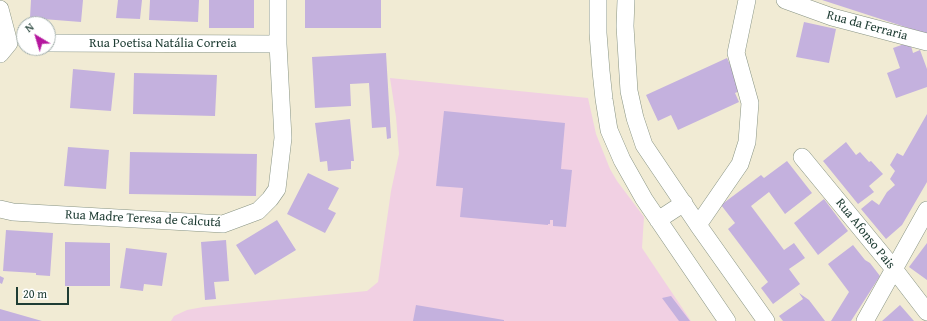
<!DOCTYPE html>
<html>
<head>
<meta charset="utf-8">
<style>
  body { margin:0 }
  #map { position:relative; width:927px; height:321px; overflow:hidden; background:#f1ebd4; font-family:"Gentium Book Plus",serif }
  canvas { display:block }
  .north { position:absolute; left:16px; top:16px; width:40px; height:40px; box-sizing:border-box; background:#fff; border:1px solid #a5b1ae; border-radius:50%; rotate:322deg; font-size:11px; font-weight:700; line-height:16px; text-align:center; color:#1f3d34 }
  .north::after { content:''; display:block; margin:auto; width:14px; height:18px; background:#b5179e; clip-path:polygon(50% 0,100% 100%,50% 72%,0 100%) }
  .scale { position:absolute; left:16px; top:287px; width:53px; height:18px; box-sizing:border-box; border:2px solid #1f3d34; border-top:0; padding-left:5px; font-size:12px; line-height:14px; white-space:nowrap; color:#1f3d34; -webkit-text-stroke:3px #fff; paint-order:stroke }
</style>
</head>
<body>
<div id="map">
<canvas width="927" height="321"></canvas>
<div class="north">N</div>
<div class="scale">20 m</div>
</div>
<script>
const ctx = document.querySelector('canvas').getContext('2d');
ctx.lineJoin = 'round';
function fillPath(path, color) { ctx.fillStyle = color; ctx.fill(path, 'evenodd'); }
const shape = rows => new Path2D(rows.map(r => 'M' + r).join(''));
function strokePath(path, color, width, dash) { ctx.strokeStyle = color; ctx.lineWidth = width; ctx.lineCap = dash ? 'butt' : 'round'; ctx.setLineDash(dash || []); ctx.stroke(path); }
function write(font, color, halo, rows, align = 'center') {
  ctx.font = font + ' "Gentium Book Plus",serif'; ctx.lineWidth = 3; ctx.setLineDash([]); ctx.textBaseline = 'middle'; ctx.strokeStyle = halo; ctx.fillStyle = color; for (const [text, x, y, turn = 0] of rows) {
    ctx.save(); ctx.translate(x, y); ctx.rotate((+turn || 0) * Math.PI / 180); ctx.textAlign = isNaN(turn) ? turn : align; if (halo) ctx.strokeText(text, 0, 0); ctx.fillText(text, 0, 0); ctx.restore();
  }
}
const built = shape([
  [390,78,588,98,596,134,610,169,617,181,644,217,642,248,691,321,171,321,174,316,187,310,203,307,367,291,378,282,391,191,399,154,396,117]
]);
const building = shape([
  [31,0,83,0,81,22,30,18],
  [118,0,142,0,140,19,116,18],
  [150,0,199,0,198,22,149,20],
  [209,0,254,0,254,28,209,28],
  [305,0,381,0,381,28,305,28],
  [822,0,927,0,927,34],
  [804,22,836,29,829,63,796,57],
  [910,42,913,53,920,50,927,69,927,87,896,98,887,73,900,68,893,48],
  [386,53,391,138,387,139,386,127,372,128,369,83,350,84,351,106,315,108,312,57],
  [727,58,742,90,735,93,739,102,678,130,671,115,658,121,646,95],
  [73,69,115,73,111,111,70,108],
  [134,73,217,75,215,116,133,114],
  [444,111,565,123,561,169,572,170,566,227,553,226,553,220,550,220,550,224,548,224,548,225,460,217,463,188,436,186],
  [927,114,927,182,902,225,886,239,861,209,872,200,879,205,887,192,895,185,890,179,895,171,890,165,897,153,903,156],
  [350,119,354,161,351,161,351,169,328,171,327,161,320,162,315,123],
  [846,142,856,155,860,152,869,162,871,161,883,174,869,186,874,192,858,204,823,161],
  [68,147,109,150,106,189,64,186],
  [130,152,257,154,256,196,129,194],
  [787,161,812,193,785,214,769,192,751,206,784,250,794,243,805,258,789,269,800,284,773,304,761,288,768,282,728,229,735,223,721,205,761,175,764,178],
  [308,173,339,188,328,209,336,213,325,233,287,214],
  [824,199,848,231,818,255,794,223],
  [277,220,296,250,255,275,236,245],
  [6,230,53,233,50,276,36,275,36,273,3,271],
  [226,240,229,281,214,282,216,299,205,300,201,242],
  [65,242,110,243,110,286,65,286],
  [927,243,927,280,909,267],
  [853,245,865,260,870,263,880,276,851,321,831,321,849,292,828,264],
  [126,248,167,253,162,286,144,284,143,291,120,288],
  [0,276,4,278,2,284,0,283],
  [799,293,809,300,825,321,783,321,779,316,803,299],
  [671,296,690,321,679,321,662,298],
  [416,305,504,320,504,321,413,321],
  [900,305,914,321,882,321],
  [0,309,42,321,0,321]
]);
const minor = shape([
  [598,0,598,33,601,71,604,99,609,130,622,160,644,199,727,321],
  [626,0,625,26,629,91,635,118,644,145,698,225,766,321],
  [785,0,832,17,927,42],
  [0,9,9,43],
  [48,43,278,44],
  [0,54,9,43],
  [802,157,894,269,927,312],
  [0,209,13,212,223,224,258,211,270,199,277,189,283,138,278,44,278,0],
  [658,220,684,203],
  [698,225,740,164,747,142,750,103,736,53,747,0],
  [865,321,927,210]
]);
const streetNames = [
  ["Rua da Ferraria",867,26,15],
  ["Rua Poetisa Natália Correia",163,44],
  ["Rua Madre Teresa de Calcutá",143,219,3],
  ["Rua Afonso Pais",865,234,51]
];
fillPath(built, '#f1d0e3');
fillPath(building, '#c4b1de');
strokePath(minor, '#889484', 18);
strokePath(minor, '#fff', 17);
write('13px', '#1f3d34', '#fff', streetNames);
</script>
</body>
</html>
